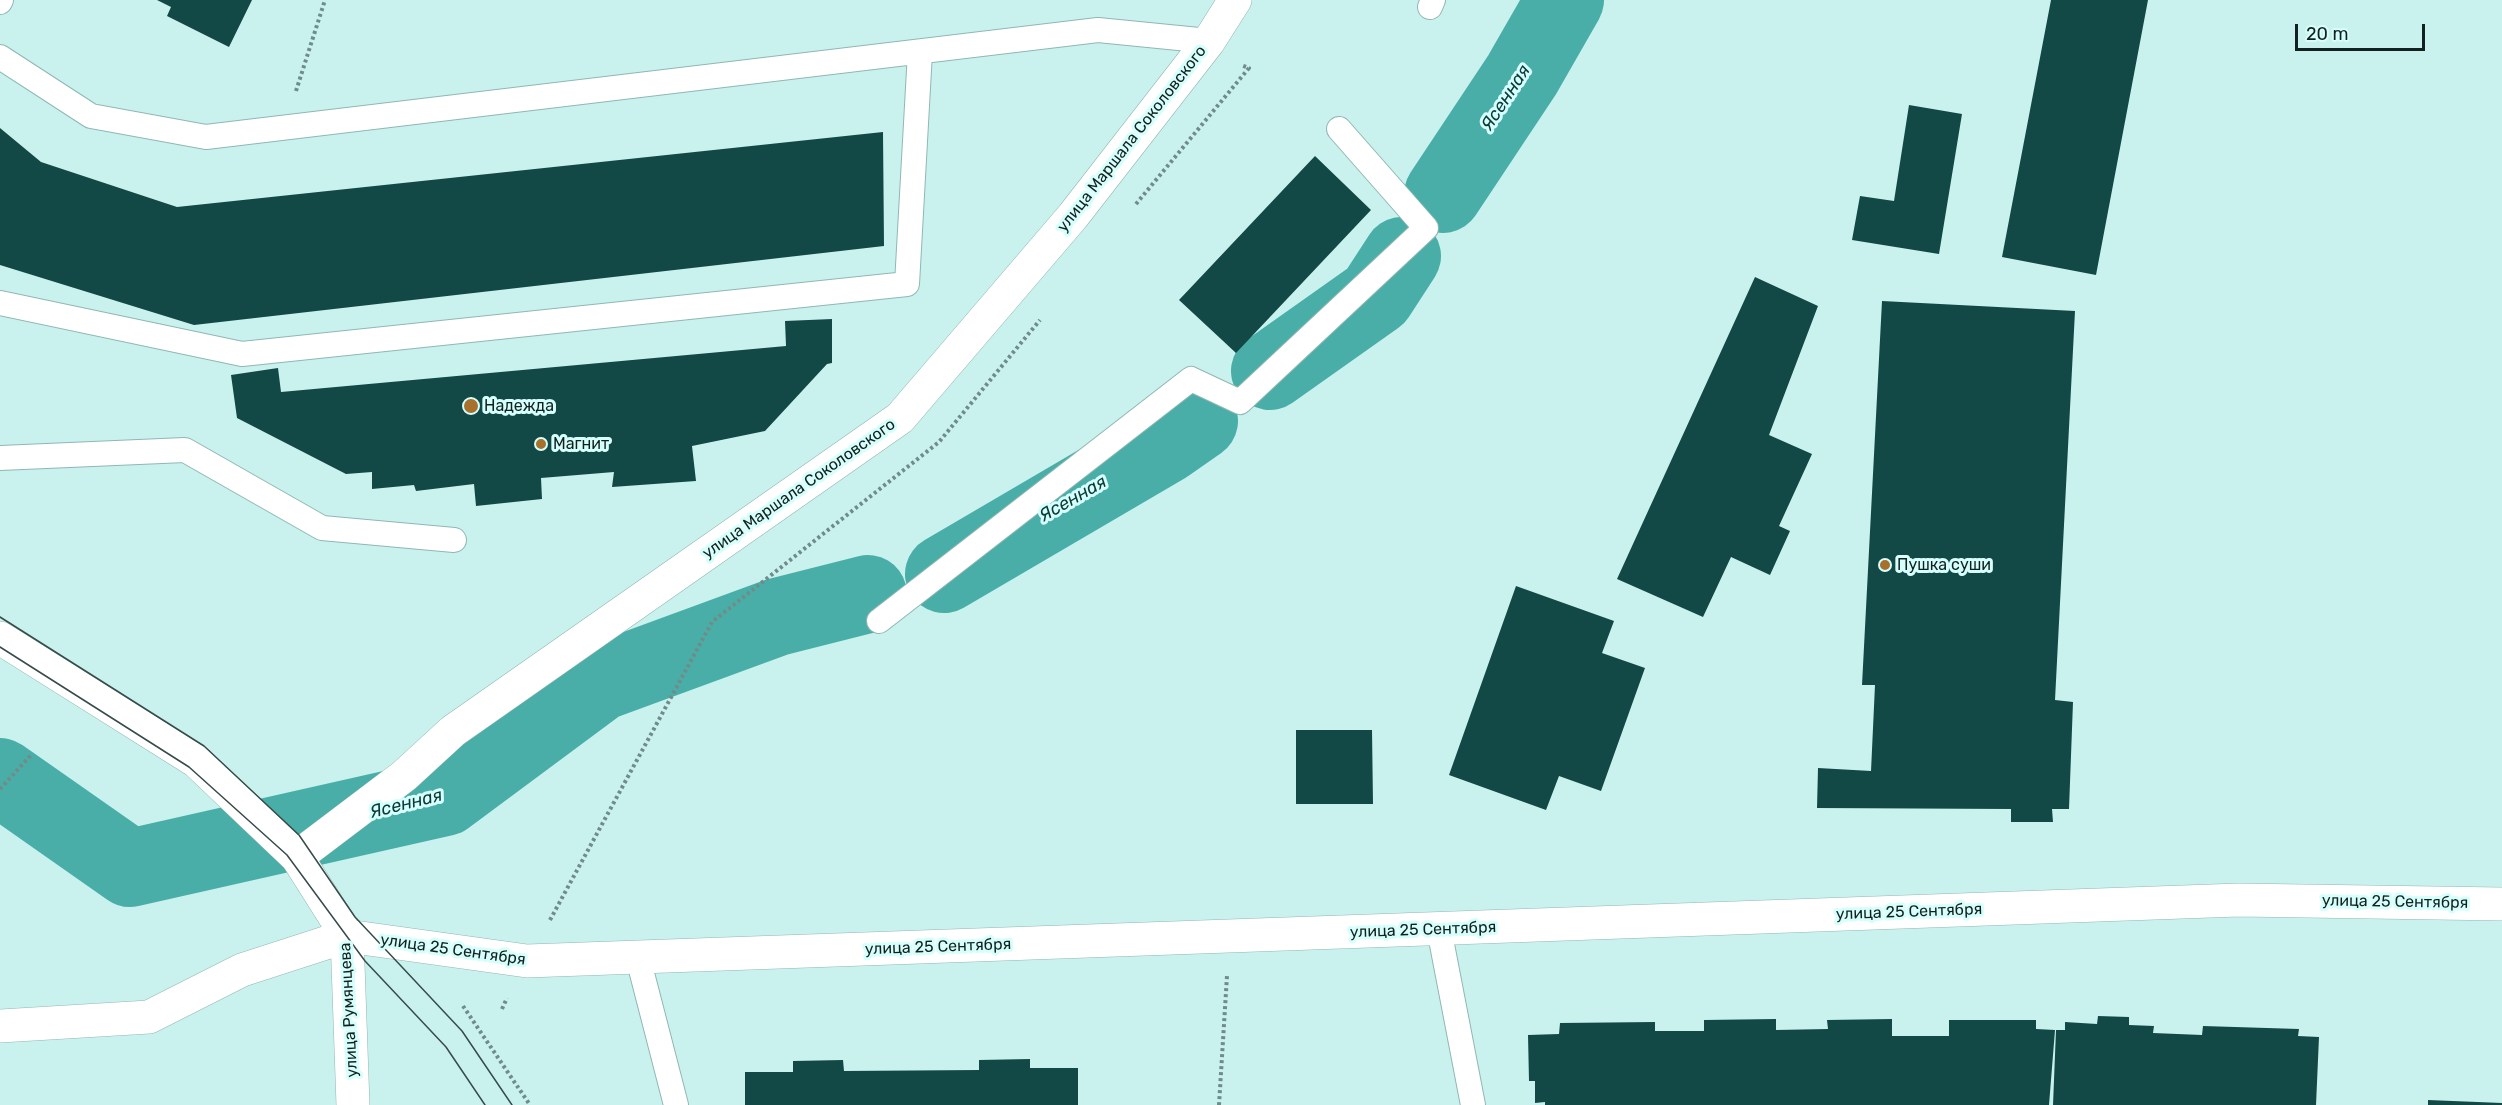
<!DOCTYPE html>
<html>
<head>
<meta charset="utf-8">
<style>
  body { margin:0 }
  #map { position:relative; width:2502px; height:1105px; overflow:hidden; background:#c9f2ee; font-family:Rubik,sans-serif }
  canvas { display:block }
  .scale { position:absolute; left:2295px; top:24px; width:130px; height:27px; box-sizing:border-box; border:3px solid #122120; border-top:0; padding-left:8px; font-size:18px; line-height:21px; white-space:nowrap; color:#122120; -webkit-text-stroke:4px #d6fffc; paint-order:stroke }
</style>
</head>
<body>
<div id="map">
<canvas width="2502" height="1105"></canvas>
<div class="scale">20 m</div>
</div>
<script>
const ctx = document.querySelector('canvas').getContext('2d');
ctx.lineJoin = 'round';
const shape = rows => new Path2D(rows.map(r => 'M' + r).join(''));
function strokePath(path, color, width, dash) { ctx.strokeStyle = color; ctx.lineWidth = width; ctx.lineCap = dash ? 'butt' : 'round'; ctx.setLineDash(dash || []); ctx.stroke(path); }
function fillPath(path, color) { ctx.fillStyle = color; ctx.fill(path, 'evenodd'); }
function write(font, color, halo, rows, align = 'center') {
  ctx.font = font + ' Rubik,sans-serif'; ctx.lineWidth = 6; ctx.setLineDash([]); ctx.textBaseline = 'middle'; ctx.strokeStyle = halo; ctx.fillStyle = color; for (const [text, x, y, turn = 0] of rows) {
    ctx.save(); ctx.translate(x, y); ctx.rotate((+turn || 0) * Math.PI / 180); ctx.textAlign = isNaN(turn) ? turn : align; if (halo) ctx.strokeText(text, 0, 0); ctx.fillText(text, 0, 0); ctx.restore();
  }
}
const river = shape([
  [1443,194,1522,75,1565,0],
  [1270,371,1376,296,1402,256],
  [944,574,1166,444,1199,421],
  [0,777,130,868,445,797,600,682,777,617,868,594]
]);
const building = shape([
  [157,0,252,0,229,47,167,16,171,7],
  [2051,0,2148,0,2096,275,2002,257],
  [1909,105,1962,114,1939,254,1852,240,1860,196,1894,201],
  [0,128,41,162,177,207,883,132,884,246,194,325,0,265],
  [1315,156,1371,210,1236,353,1179,300],
  [1755,277,1818,306,1769,435,1812,454,1779,526,1790,531,1770,575,1731,557,1703,617,1617,579],
  [1882,301,2075,311,2055,700,2073,702,2069,809,2052,809,2053,822,2011,822,2011,809,1817,808,1818,768,1871,771,1875,685,1862,685],
  [832,319,832,363,827,364,765,431,692,446,696,481,612,487,614,472,541,478,542,499,476,506,474,484,416,491,414,485,372,489,372,472,346,474,237,418,231,375,278,368,281,392,786,346,785,321],
  [1516,586,1614,621,1602,653,1645,668,1601,791,1559,776,1546,810,1449,775],
  [1296,730,1372,730,1373,804,1296,804],
  [2098,1016,2129,1017,2129,1025,2154,1026,2153,1033,2202,1035,2203,1026,2299,1029,2298,1036,2319,1037,2316,1105,2053,1105,2056,1030,2065,1030,2065,1022,2097,1024],
  [1776,1019,1776,1030,1828,1029,1827,1020,1892,1019,1892,1036,1949,1036,1949,1020,2036,1020,2036,1029,2055,1030,2049,1105,1545,1105,1545,1102,1535,1103,1535,1081,1529,1081,1528,1035,1559,1034,1560,1023,1655,1022,1655,1031,1704,1031,1704,1020],
  [1030,1059,1030,1068,1078,1068,1078,1105,745,1105,745,1072,793,1072,793,1061,843,1060,844,1071,979,1070,979,1060],
  [2428,1100,2502,1103,2502,1105,2428,1105]
]);
const path = shape([
  [296,91,325,0],
  [1136,204,1249,68,1241,65],
  [0,789,32,754],
  [550,920,712,622,939,442,1040,320],
  [463,1006,530,1105],
  [502,1009,507,998],
  [1219,1105,1227,976]
]);
const lane = shape([
  [0,2,1,0],
  [1430,7,1433,0],
  [0,57,91,116,206,137,1098,30,1209,41],
  [0,303,242,354,907,284,920,52],
  [0,458,185,450,322,528,454,540],
  [879,621,1191,379,1240,402,1426,228,1339,129],
  [1439,929,1473,1105],
  [638,958,676,1105]
]);
const street = shape([
  [297,857,404,776,453,731,900,418,1073,216,1209,41,1235,0],
  [0,1026,149,1017,242,970,347,936,527,961,2239,900,2502,904]
]);
const secondary = shape([
  [0,638,196,761,297,857,347,936,353,1105]
]);
const tram = shape([
  [0,617,204,746,299,835,355,917,462,1031,512,1105],
  [0,647,189,767,287,855,365,961,446,1047,485,1105]
]);
const markers = [
  [471,406,8,"#a8702d"],
  [541,444,6,"#a8702d"],
  [1885,565,6,"#a8702d"]
];
const streetNames = [
  ["улица Маршала Соколовского",1132,139,-52],
  ["улица Маршала Соколовского",799,489,-35],
  ["улица 25 Сентября",2395,902,1],
  ["улица 25 Сентября",1909,912,-2],
  ["улица 25 Сентября",1423,930,-2],
  ["улица 25 Сентября",938,947,-2],
  ["улица 25 Сентября",453,950,8],
  ["улица Румянцева",349,1010,-93]
];
const poiNames = [
  ["Надежда",484,406],
  ["Магнит",553,444],
  ["Пушка суши",1897,565]
];
const waterNames = [
  ["Ясенная",1506,98,-57],
  ["Ясенная",1073,499,-30],
  ["Ясенная",406,804,-14]
];
strokePath(river, '#4aaea8', 78);
fillPath(building, '#124946');
strokePath(lane, '#90b7b3', 26);
strokePath(street, '#90b7b3', 34);
strokePath(secondary, '#90b7b3', 34);
strokePath(path, '#708c8a', 4, [3, 3]);
strokePath(lane, '#fff', 24);
strokePath(street, '#fff', 33);
strokePath(secondary, '#fff', 33);
strokePath(tram, '#374b4a', 1.5);
for (const [x, y, r, color] of markers) { const dot = new Path2D(); dot.arc(x, y, r, 0, 2 * Math.PI); ctx.fillStyle = color; ctx.fill(dot); strokePath(dot, '#d6fffc', 2); }
write('16px', '#122120', '#d6fffc', streetNames);
write('16px', '#122120', '#d6fffc', poiNames, 'left');
write('italic 18px', '#0a3a38', '#d6fffc', waterNames);
</script>
</body>
</html>
